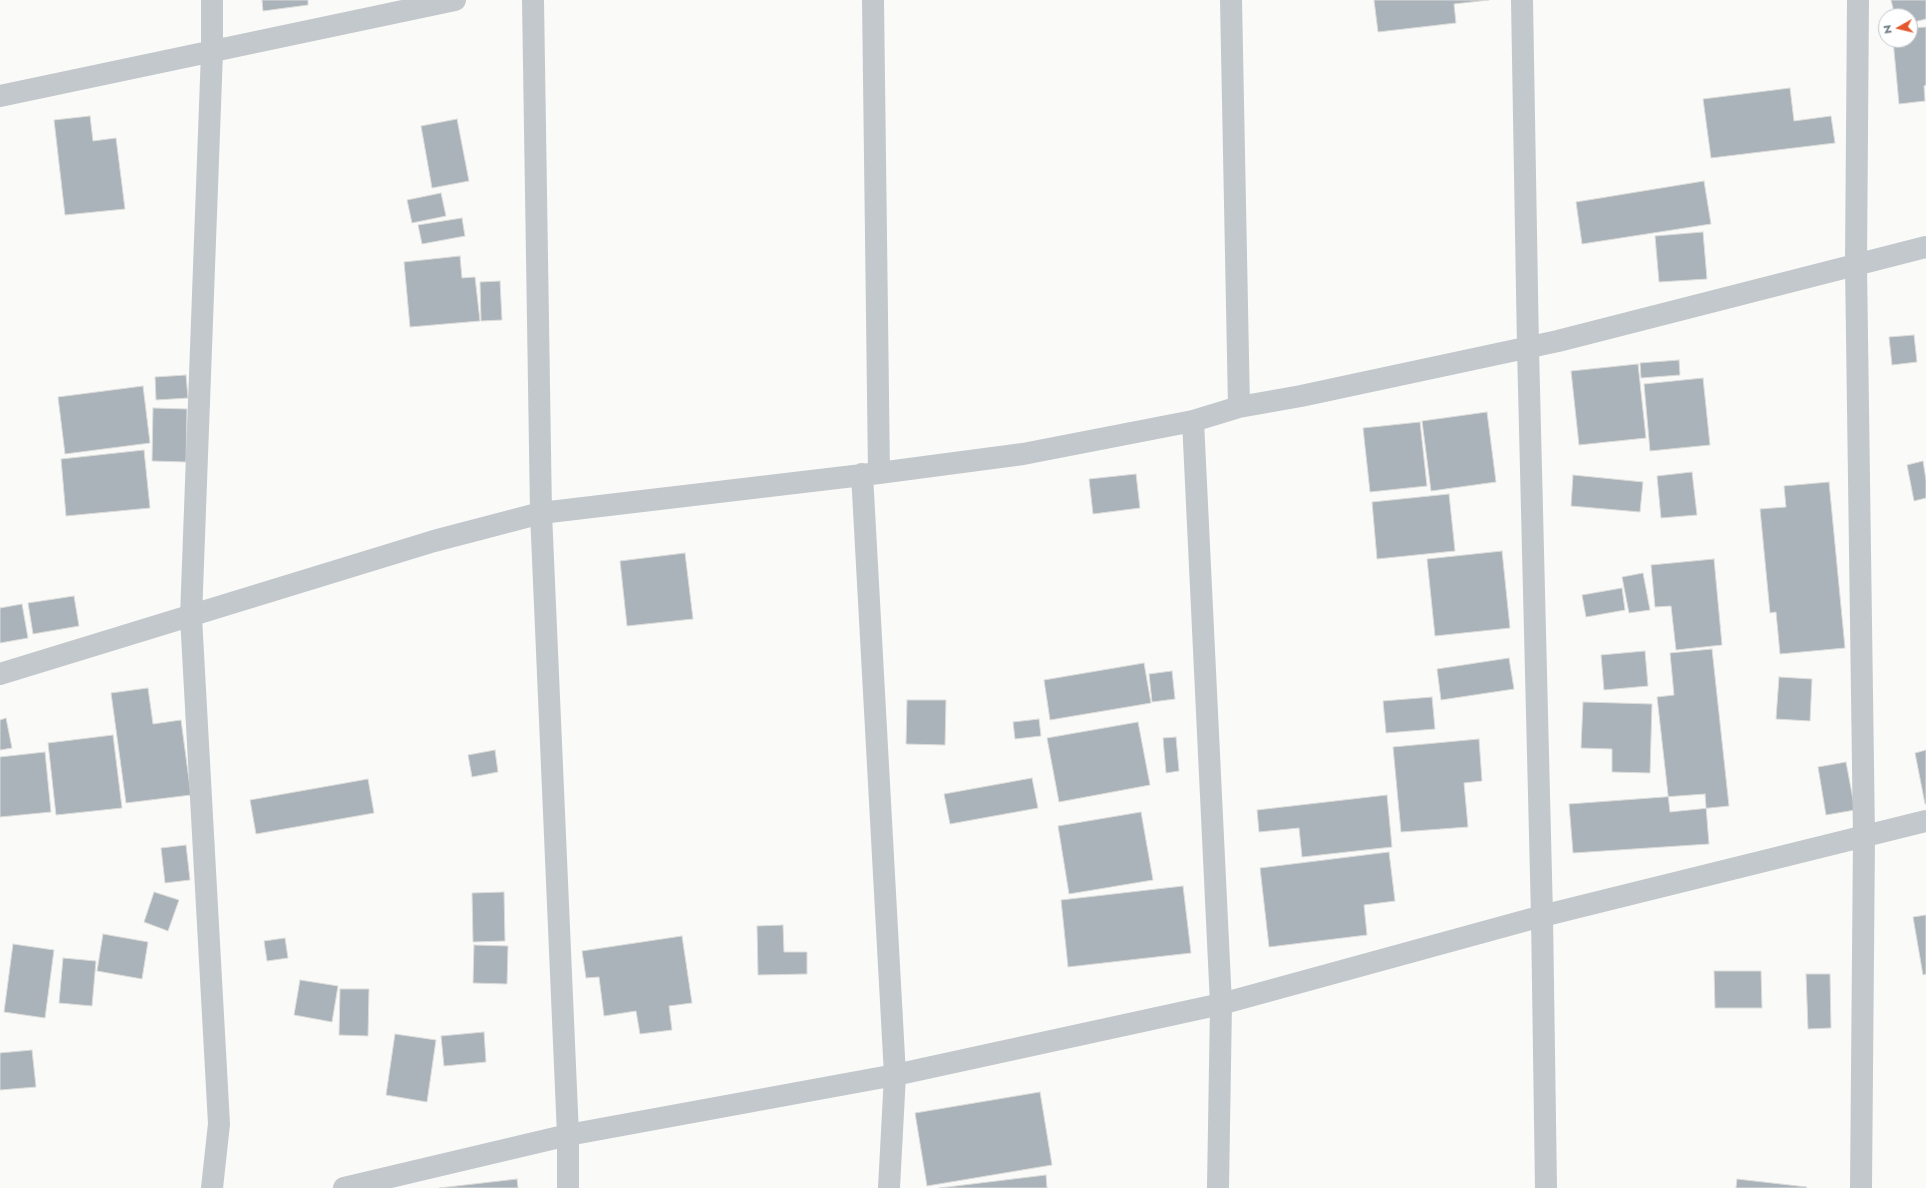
<!DOCTYPE html>
<html>
<head>
<meta charset="utf-8">
<style>
  body { margin:0 }
  #map { position:relative; width:1926px; height:1188px; overflow:hidden; background:#fafaf8; font-family:Jost,sans-serif }
  canvas { display:block }
  .north { position:absolute; left:1878px; top:8px; width:40px; height:40px; box-sizing:border-box; background:#fff; border:1px solid #c1c8cd; border-radius:50%; rotate:262deg; font-size:11px; font-weight:700; line-height:16px; text-align:center; color:#657683 }
  .north::after { content:''; display:block; margin:auto; width:14px; height:18px; background:#e4572e; clip-path:polygon(50% 0,100% 100%,50% 72%,0 100%) }
</style>
</head>
<body>
<div id="map">
<canvas width="1926" height="1188"></canvas>
<div class="north">N</div>
</div>
<script>
const ctx = document.querySelector('canvas').getContext('2d');
ctx.lineJoin = 'round';
function fillPath(path, color) { ctx.fillStyle = color; ctx.fill(path, 'evenodd'); }
const shape = rows => new Path2D(rows.map(r => 'M' + r).join(''));
function strokePath(path, color, width, dash) { ctx.strokeStyle = color; ctx.lineWidth = width; ctx.lineCap = dash ? 'butt' : 'round'; ctx.setLineDash(dash || []); ctx.stroke(path); }
const building = shape([
  [262,0,308,0,308,5,263,11,262,0],
  [1374,0,1489,0,1454,4,1456,23,1378,32,1374,0],
  [1891,0,1926,0,1926,19,1910,23,1910,16,1895,16,1891,0],
  [1926,27,1926,85,1924,86,1925,101,1899,104,1893,40,1910,40,1910,28,1926,27],
  [1790,88,1794,121,1831,116,1835,143,1711,158,1703,99,1790,88],
  [90,116,93,141,116,138,125,209,65,215,54,120,90,116],
  [457,119,469,181,432,188,421,126,457,119],
  [1704,181,1711,224,1582,244,1576,202,1704,181],
  [441,193,446,216,412,223,407,200,441,193],
  [462,218,465,236,422,244,418,225,462,218],
  [1703,232,1707,279,1659,282,1655,236,1703,232],
  [460,256,462,278,475,277,480,321,410,327,404,262,460,256],
  [500,281,502,320,481,321,480,282,500,281],
  [1914,335,1917,362,1892,365,1889,337,1914,335],
  [1679,360,1680,375,1641,378,1640,363,1679,360],
  [1638,364,1646,438,1579,445,1571,371,1638,364],
  [186,375,188,398,156,400,155,377,186,375],
  [1703,378,1710,445,1650,451,1644,384,1703,378],
  [143,386,150,443,65,454,58,397,143,386],
  [153,408,187,409,186,462,152,461,153,408],
  [1487,412,1496,482,1431,491,1422,421,1487,412],
  [1420,422,1427,486,1370,492,1363,428,1420,422],
  [144,450,150,508,66,516,61,459,144,450],
  [1923,461,1926,480,1926,498,1914,501,1907,465,1923,461],
  [1692,472,1697,515,1661,518,1657,476,1692,472],
  [1136,474,1140,508,1093,514,1089,479,1136,474],
  [1573,475,1643,482,1640,512,1571,506,1573,475],
  [1829,482,1845,648,1780,654,1776,612,1770,613,1760,509,1786,507,1784,486,1829,482],
  [1449,494,1455,551,1377,559,1372,502,1449,494],
  [1502,551,1510,628,1435,636,1427,559,1502,551],
  [685,553,693,619,627,626,620,561,685,553],
  [1714,559,1722,645,1676,650,1671,606,1655,607,1651,565,1714,559],
  [1643,573,1650,610,1629,613,1622,577,1643,573],
  [1622,588,1625,610,1586,617,1582,595,1622,588],
  [74,596,79,626,33,634,28,603,74,596],
  [22,604,28,638,0,643,0,608,22,604],
  [1712,649,1729,806,1670,812,1657,697,1674,695,1670,653,1712,649],
  [1645,651,1648,686,1604,690,1601,655,1645,651],
  [1509,658,1514,689,1441,700,1437,669,1509,658],
  [1144,663,1151,703,1050,720,1044,680,1144,663],
  [1172,671,1175,699,1152,702,1149,674,1172,671],
  [1779,677,1812,679,1810,721,1776,719,1779,677],
  [148,688,153,724,181,720,191,795,126,803,111,693,148,688],
  [1432,697,1435,729,1386,733,1383,701,1432,697],
  [907,700,946,700,945,745,906,744,907,700],
  [1583,702,1652,704,1650,773,1612,772,1612,749,1581,748,1583,702],
  [6,718,12,748,0,750,0,720,6,718],
  [1039,719,1041,736,1015,739,1013,722,1039,719],
  [1138,722,1150,785,1059,802,1047,738,1138,722],
  [113,735,122,808,56,815,48,743,113,735],
  [1176,737,1179,771,1166,773,1163,738,1176,737],
  [1479,739,1482,781,1464,783,1468,827,1401,832,1393,747,1479,739],
  [495,750,498,772,472,777,468,755,495,750],
  [1926,750,1926,804,1925,804,1915,753,1926,750],
  [45,752,51,812,0,817,0,757,45,752],
  [1846,762,1855,810,1826,815,1818,767,1846,762],
  [1032,778,1038,808,950,824,944,794,1032,778],
  [368,779,374,813,256,834,250,800,368,779],
  [1705,794,1709,844,1573,853,1569,804,1705,794],
  [1387,795,1392,847,1302,857,1299,828,1259,832,1257,810,1387,795],
  [1141,812,1153,880,1069,894,1058,826,1141,812],
  [186,845,190,880,165,883,161,848,186,845],
  [1389,852,1395,901,1364,905,1367,935,1269,947,1260,868,1389,852],
  [1183,886,1191,953,1068,967,1061,900,1183,886],
  [154,892,179,900,168,931,144,922,154,892],
  [504,892,505,941,473,942,472,893,504,892],
  [1926,915,1926,974,1923,975,1913,917,1926,915],
  [783,925,784,952,807,952,807,974,758,975,757,926,783,925],
  [103,934,148,942,142,979,97,971,103,934],
  [682,936,692,1003,669,1006,672,1030,640,1034,636,1011,604,1016,599,977,586,978,582,951,682,936],
  [285,938,288,958,267,961,264,941,285,938],
  [13,944,54,950,45,1018,4,1012,13,944],
  [474,945,508,946,507,984,473,983,474,945],
  [63,958,96,961,92,1006,59,1003,63,958],
  [1714,971,1761,971,1762,1008,1715,1008,1714,971],
  [1806,974,1830,974,1831,1028,1808,1029,1806,974],
  [300,980,338,986,332,1022,294,1015,300,980],
  [340,989,369,989,368,1036,339,1035,340,989],
  [484,1032,486,1062,444,1066,441,1036,484,1032],
  [395,1034,436,1040,427,1102,386,1095,395,1034],
  [32,1050,36,1087,0,1090,0,1053,32,1050],
  [1040,1092,1052,1165,927,1186,915,1113,1040,1092],
  [1046,1175,1047,1188,939,1188,1046,1175],
  [517,1179,518,1188,439,1188,517,1179],
  [1737,1179,1807,1187,1806,1188,1736,1188,1737,1179]
]);
const minor = shape([
  [533,0,541,513,568,1135,568,1188],
  [873,0,879,473],
  [1231,0,1239,407],
  [1522,0,1528,348,1542,916,1546,1188],
  [1858,0,1856,264,1864,837,1861,1188],
  [0,96,455,0],
  [1193,421,1221,1004,1218,1188],
  [862,474,895,1075,889,1188],
  [0,674,434,541,541,513,879,473,1023,454,1193,421,1239,407,1301,396,1558,341,1926,247],
  [212,1188,219,1124,191,617,212,52,212,0],
  [344,1188,568,1135,895,1075,1221,1004,1542,916,1926,821]
]);
fillPath(building, '#aab3b9');
strokePath(building, '#dcdcda', 1);
strokePath(minor, '#c3c8cc', 22);
</script>
</body>
</html>
